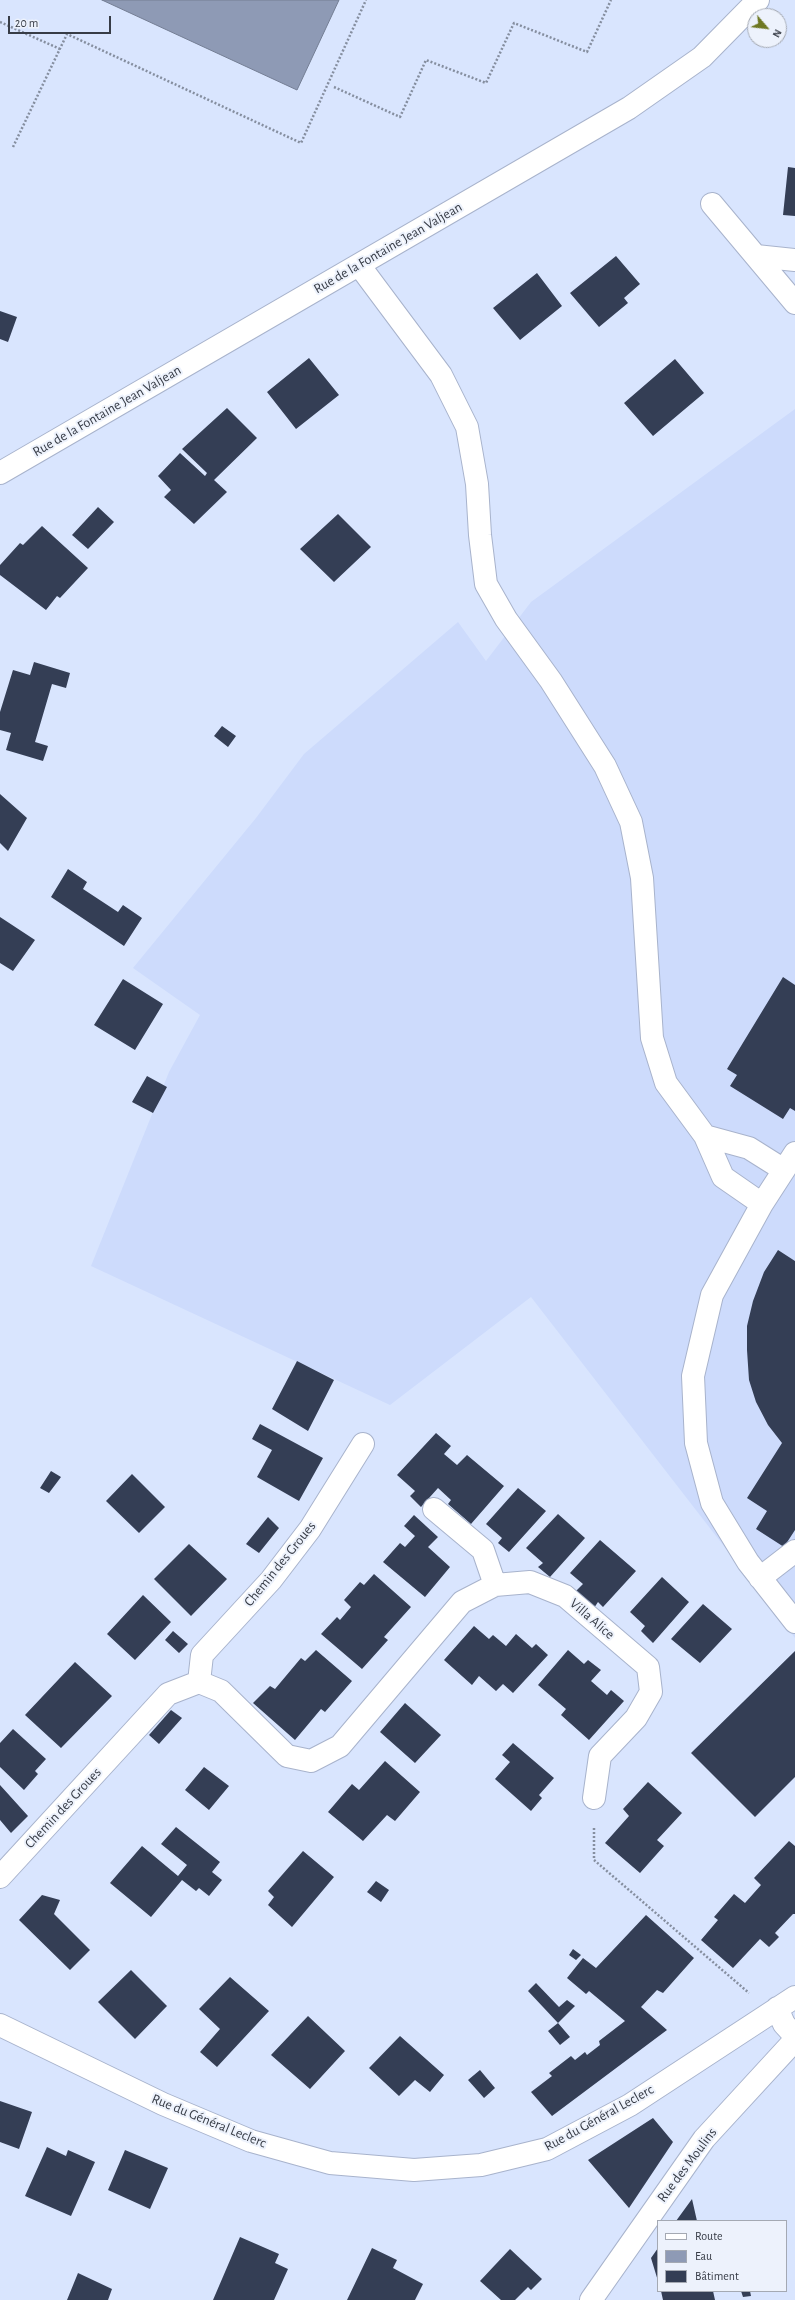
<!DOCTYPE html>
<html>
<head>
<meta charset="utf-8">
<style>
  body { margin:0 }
  #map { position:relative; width:795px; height:2300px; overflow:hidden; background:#d9e5fe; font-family:"Alegreya Sans",sans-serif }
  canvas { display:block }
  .legend { position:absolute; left:657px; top:2220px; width:130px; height:72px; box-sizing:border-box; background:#edf2fc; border:1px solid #a4a9b3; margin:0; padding:5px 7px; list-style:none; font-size:12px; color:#373c46 }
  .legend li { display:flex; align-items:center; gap:8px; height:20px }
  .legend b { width:20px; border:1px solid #a4a9b3 }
  .north { position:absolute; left:747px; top:8px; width:40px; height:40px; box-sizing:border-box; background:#edf2fc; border:1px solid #a4a9b3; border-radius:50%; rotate:118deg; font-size:11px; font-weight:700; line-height:16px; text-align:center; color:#373c46 }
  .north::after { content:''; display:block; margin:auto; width:14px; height:18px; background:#6e7823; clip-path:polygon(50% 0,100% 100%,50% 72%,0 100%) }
  .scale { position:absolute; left:8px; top:16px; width:103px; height:18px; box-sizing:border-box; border:2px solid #373c46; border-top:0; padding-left:5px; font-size:12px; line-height:14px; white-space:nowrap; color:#373c46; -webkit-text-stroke:3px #edf2fc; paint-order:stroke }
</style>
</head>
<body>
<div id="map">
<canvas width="795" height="2300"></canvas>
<ul class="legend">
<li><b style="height:5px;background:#fff"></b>Route</li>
<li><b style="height:11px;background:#8e9ab5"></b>Eau</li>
<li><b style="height:11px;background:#343e55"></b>Bâtiment</li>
</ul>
<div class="north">N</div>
<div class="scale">20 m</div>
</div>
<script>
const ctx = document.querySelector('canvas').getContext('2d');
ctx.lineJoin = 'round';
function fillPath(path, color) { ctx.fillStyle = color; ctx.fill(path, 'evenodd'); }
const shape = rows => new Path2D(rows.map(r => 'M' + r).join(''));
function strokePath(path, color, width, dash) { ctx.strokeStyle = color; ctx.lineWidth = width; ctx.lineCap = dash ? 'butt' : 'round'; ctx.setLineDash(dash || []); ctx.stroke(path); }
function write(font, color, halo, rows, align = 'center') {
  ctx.font = font + ' "Alegreya Sans",sans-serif'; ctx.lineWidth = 4; ctx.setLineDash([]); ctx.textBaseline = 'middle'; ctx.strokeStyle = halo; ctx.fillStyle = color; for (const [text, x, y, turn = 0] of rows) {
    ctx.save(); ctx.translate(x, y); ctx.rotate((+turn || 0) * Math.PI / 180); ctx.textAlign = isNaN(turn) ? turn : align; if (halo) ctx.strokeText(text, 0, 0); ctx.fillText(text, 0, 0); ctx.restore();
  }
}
const built = shape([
  [795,409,795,1638,531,1297,390,1405,91,1266,169,1072,200,1015,133,968,256,818,304,754,458,622,486,661,531,602]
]);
const water = shape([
  [102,0,339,0,297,90,102,0]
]);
const building = shape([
  [788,167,795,168,795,216,783,215],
  [616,256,640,284,624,298,628,303,599,327,570,293],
  [537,273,562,306,520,340,493,308],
  [0,311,17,317,8,342,0,339],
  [309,358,339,395,296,429,267,392],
  [675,359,704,393,653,436,624,403],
  [227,408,257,438,214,480,227,492,194,524,164,497,171,490,158,476,180,453,205,476,207,473,182,449],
  [98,507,114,522,88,549,72,535],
  [338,514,371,547,334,582,300,549],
  [42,526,88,568,60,598,57,596,46,610,0,575,0,565,20,543,23,545],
  [34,662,70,673,66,688,52,684,35,742,48,746,43,761,6,750,11,733,0,730,0,712,13,670,30,675],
  [222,726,236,736,228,747,214,736],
  [0,794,27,818,8,851,0,843],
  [68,869,87,882,83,889,118,912,123,905,142,918,124,946,51,897],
  [0,917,35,940,13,971,0,963],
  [783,977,795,985,795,1111,790,1108,783,1119,730,1086,737,1075,727,1069],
  [123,979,163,1004,135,1050,94,1025],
  [147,1076,167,1087,153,1113,132,1102],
  [778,1250,795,1261,795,1530,784,1547,756,1529,767,1511,747,1498,782,1443,768,1425,756,1402,749,1380,747,1350,747,1326,753,1301,764,1272],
  [297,1361,334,1380,308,1431,272,1409],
  [260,1424,323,1458,299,1501,257,1477,272,1450,252,1439],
  [436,1433,451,1446,444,1454,457,1465,467,1455,504,1486,471,1524,448,1504,451,1500,438,1488,421,1507,410,1496,415,1491,397,1475],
  [51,1471,61,1477,49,1493,40,1488],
  [132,1474,165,1507,139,1533,106,1501],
  [518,1488,546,1511,509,1552,498,1543,502,1538,486,1524],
  [558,1514,585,1538,550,1577,538,1567,543,1563,526,1548],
  [414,1515,438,1537,428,1547,450,1567,425,1597,383,1562,400,1543,405,1547,415,1536,404,1526],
  [268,1517,279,1528,259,1553,246,1544],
  [600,1540,636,1571,603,1607,598,1602,594,1608,575,1592,583,1584,570,1573],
  [189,1544,227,1579,191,1616,154,1579],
  [374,1574,411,1607,384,1637,388,1640,362,1669,321,1634,337,1617,340,1620,351,1607,344,1600,360,1582,364,1585],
  [662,1577,689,1602,653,1643,641,1631,645,1626,630,1612],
  [143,1595,171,1622,135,1660,107,1634],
  [703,1604,732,1629,700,1663,671,1639],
  [474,1626,489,1639,493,1635,506,1646,516,1634,532,1648,536,1644,548,1655,513,1693,503,1684,496,1691,479,1676,472,1685,444,1660],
  [173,1631,188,1644,179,1653,165,1640],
  [316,1650,352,1681,325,1712,321,1709,295,1740,253,1703,270,1686,275,1689,301,1658,305,1661],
  [568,1650,584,1664,588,1660,601,1670,591,1681,607,1695,611,1690,624,1701,589,1740,561,1715,566,1709,538,1685],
  [795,1651,795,1777,755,1817,691,1753],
  [75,1662,112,1696,61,1748,25,1715],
  [405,1703,441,1735,415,1763,380,1732],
  [171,1710,182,1718,159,1744,149,1735],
  [13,1729,46,1759,35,1771,38,1774,24,1790,0,1767,0,1743],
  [513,1743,554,1778,539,1795,542,1798,531,1811,495,1779,510,1762,502,1755],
  [385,1761,420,1792,395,1821,387,1815,363,1841,328,1812,352,1784,359,1790],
  [204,1767,229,1786,209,1810,185,1790],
  [648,1782,682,1813,657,1840,664,1846,640,1873,605,1843,629,1816,623,1809],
  [0,1785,28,1816,11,1833,0,1820],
  [176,1827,220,1862,212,1872,222,1880,209,1896,199,1888,196,1891,182,1880,151,1917,110,1883,142,1846,178,1876,187,1865,161,1844],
  [789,1841,795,1846,795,1914,793,1914,775,1933,779,1937,769,1947,760,1939,733,1968,701,1940,718,1920,714,1917,734,1894,745,1903,761,1885,754,1878],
  [303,1851,334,1877,292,1927,268,1905,274,1897,268,1891],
  [376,1881,389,1890,381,1902,367,1892],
  [42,1895,60,1900,54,1914,90,1950,70,1970,19,1920],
  [646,1915,694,1958,663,1993,657,1990,641,2007,667,2030,552,2116,531,2092,552,2076,549,2073,571,2056,575,2060,585,2052,587,2055,600,2045,599,2041,625,2021,589,1991,586,1994,567,1978,583,1958,596,1968],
  [573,1949,581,1955,576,1960,569,1955],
  [131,1970,167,2006,135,2039,98,2002],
  [230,1977,269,2011,217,2067,200,2052,220,2029,199,2009],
  [536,1983,559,2007,567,2000,575,2006,558,2023,528,1991],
  [308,2016,345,2051,310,2089,271,2055],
  [558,2023,570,2037,560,2045,548,2031],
  [400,2036,444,2075,430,2092,415,2080,399,2096,369,2068],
  [480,2070,495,2088,484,2098,468,2080],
  [0,2101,32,2112,19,2149,0,2142],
  [653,2118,673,2142,629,2208,588,2160],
  [47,2147,66,2156,68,2150,95,2162,71,2216,25,2196],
  [125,2150,168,2168,150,2209,108,2190],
  [692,2199,697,2221,676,2221],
  [240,2237,279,2254,275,2263,288,2269,274,2300,213,2300],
  [372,2248,397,2260,393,2268,423,2284,415,2300,347,2300],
  [658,2248,658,2281,651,2258],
  [510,2249,542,2279,531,2290,528,2287,515,2300,501,2300,480,2281],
  [78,2273,112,2289,108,2300,67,2300],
  [661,2291,713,2291,715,2300,663,2300],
  [741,2291,750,2291,751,2296,743,2297]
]);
const path = shape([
  [0,22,60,49],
  [334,87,400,117,426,60,486,83,514,23,587,52,611,0],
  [13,147,67,34,301,143,366,0],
  [594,1828,594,1860,749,1993]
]);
const minor = shape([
  [712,204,795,303],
  [756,256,795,260],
  [359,265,441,375,467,427,477,484,480,535,486,584,506,619,551,681,605,766,631,822,642,878,652,1038,666,1083,705,1136,723,1177,762,1204],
  [0,473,629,108,702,57,758,0],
  [705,1136,749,1148,784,1170],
  [795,1153,762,1204,712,1295,693,1376,696,1443,712,1503,748,1562,795,1622],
  [434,1509,483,1550,495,1585],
  [760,1578,795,1551],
  [199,1682,202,1655,271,1580,310,1529,363,1444],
  [0,1877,168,1694,199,1682,221,1691,287,1756,311,1761,340,1746,462,1602,495,1585,530,1582,565,1596,648,1667,651,1692,636,1718,600,1756,594,1798],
  [777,2008,784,2024,795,2036],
  [0,2025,163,2104,251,2141,330,2163,414,2170,481,2165,547,2149,630,2105,795,1997],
  [591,2300,704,2139,795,2040]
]);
const streetNames = [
  ["Rue de la Fontaine Jean Valjean",388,248,-30],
  ["Rue de la Fontaine Jean Valjean",107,411,-30],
  ["Chemin des Groues",280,1564,-51],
  ["Villa Alice",592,1619,41],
  ["Chemin des Groues",63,1808,-47],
  ["Rue du Général Leclerc",599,2118,-29],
  ["Rue du Général Leclerc",209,2121,22],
  ["Rue des Moulins",687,2165,-53]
];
fillPath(built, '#cddbfc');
fillPath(water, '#8e9ab5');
strokePath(water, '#747e94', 1);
fillPath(building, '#343e55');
strokePath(minor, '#a8b3cc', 24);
strokePath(path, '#858e9f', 2.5, [2, 2]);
strokePath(minor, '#fff', 22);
write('14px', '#373c46', '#edf2fc', streetNames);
</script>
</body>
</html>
